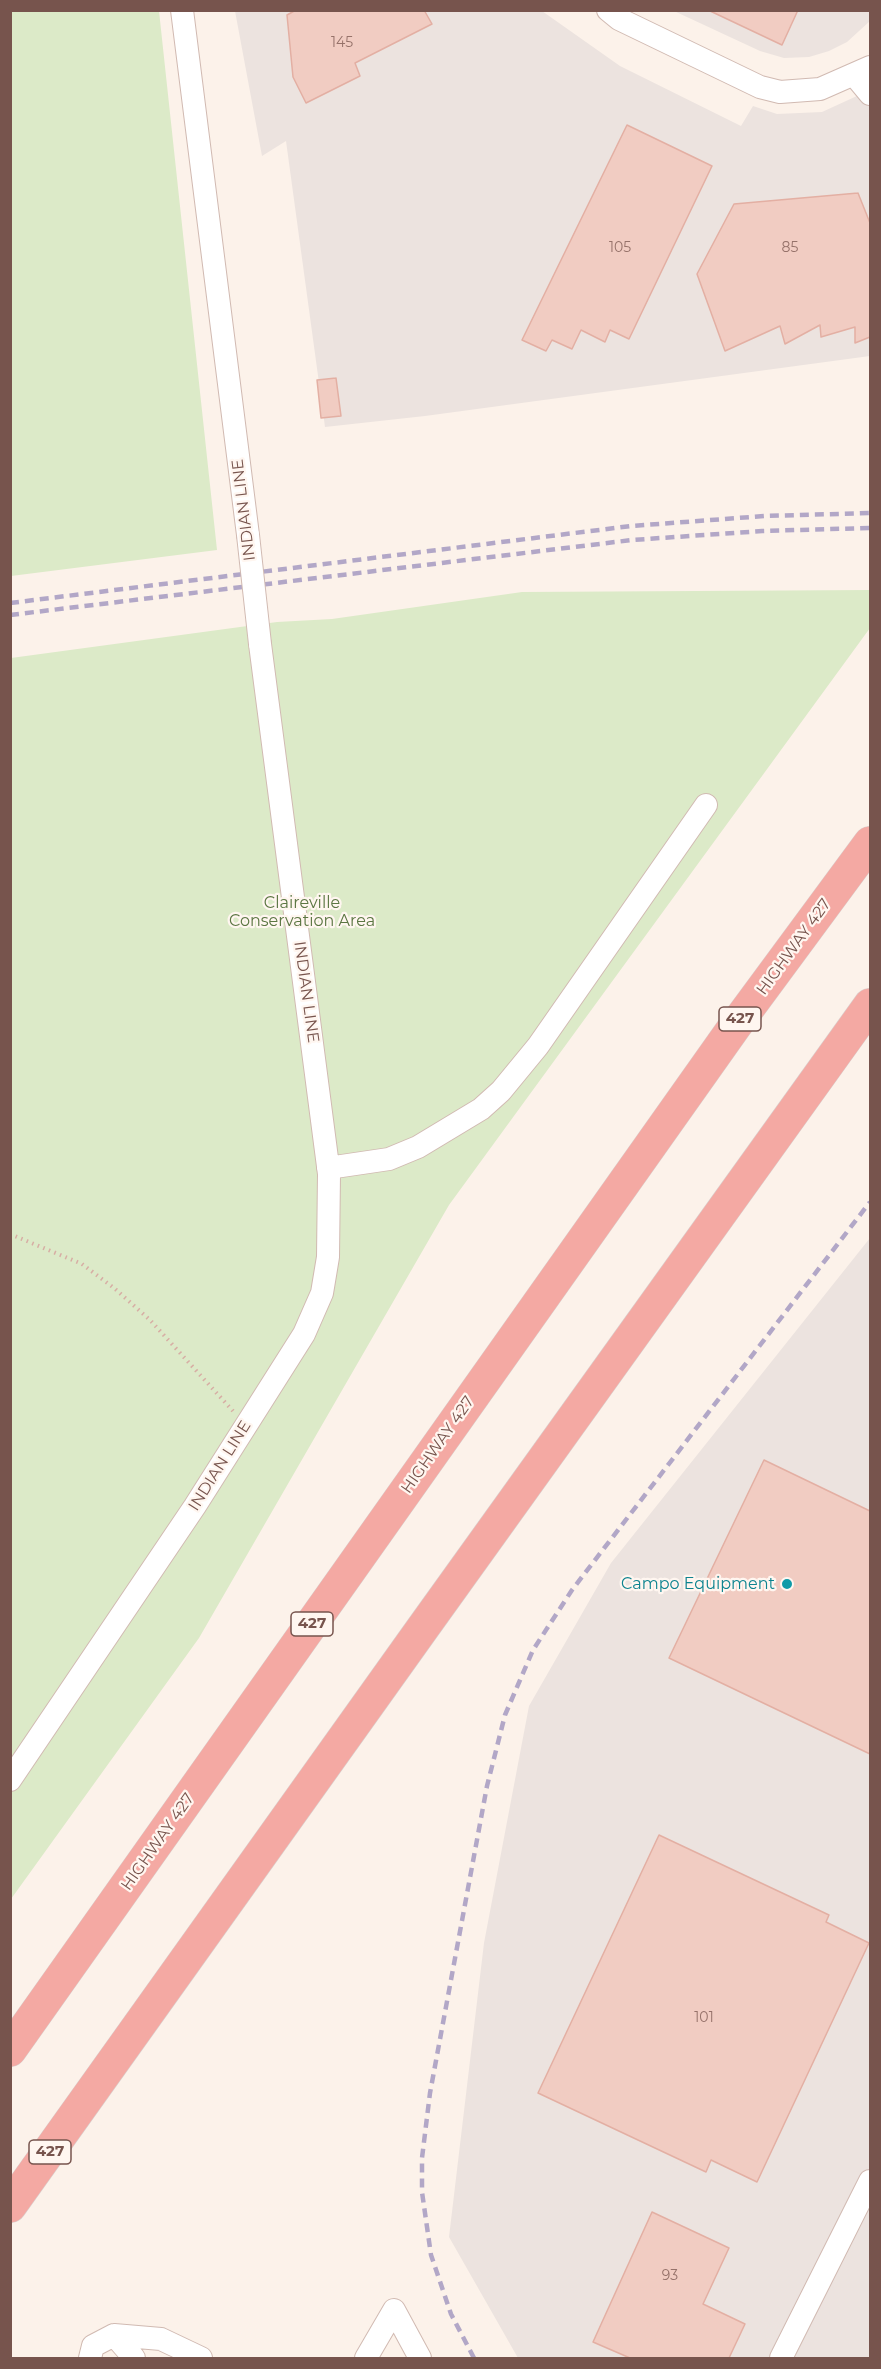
<!DOCTYPE html>
<html>
<head>
<meta charset="utf-8">
<style>
  body { margin:0 }
  #map { position:relative; width:881px; height:2369px; overflow:hidden; background:#fcf2ea; font-family:Montserrat,sans-serif }
  canvas { display:block }
  .frame { position:absolute; inset:0; border:12px solid #77544d; pointer-events:none }
</style>
</head>
<body>
<div id="map">
<canvas width="881" height="2369"></canvas>
<div class="frame"></div>
</div>
<script>
const ctx = document.querySelector('canvas').getContext('2d');
ctx.lineJoin = 'round';
function fillPath(path, color) { ctx.fillStyle = color; ctx.fill(path, 'evenodd'); }
const shape = rows => new Path2D(rows.map(r => 'M' + r).join(''));
function strokePath(path, color, width, dash) { ctx.strokeStyle = color; ctx.lineWidth = width; ctx.lineCap = dash ? 'butt' : 'round'; ctx.setLineDash(dash || []); ctx.stroke(path); }
function write(font, color, halo, rows, align = 'center') {
  ctx.font = font + ' Montserrat,sans-serif'; ctx.lineWidth = 4.5; ctx.setLineDash([]); ctx.textBaseline = 'middle'; ctx.strokeStyle = halo; ctx.fillStyle = color; for (const [text, x, y, turn = 0] of rows) {
    ctx.save(); ctx.translate(x, y); ctx.rotate((+turn || 0) * Math.PI / 180); ctx.textAlign = isNaN(turn) ? turn : align; if (halo) ctx.strokeText(text, 0, 0); ctx.fillText(text, 0, 0); ctx.restore();
  }
}
const industrial = shape([
  [235,11,542,11,620,66,741,126,753,106,777,114,822,112,870,90,870,356,425,416,325,427,286,141,262,156],
  [674,11,870,11,870,21,847,42,829,51,809,57,784,58,760,51],
  [870,1238,870,2358,518,2358,449,2237,484,1943,529,1706,611,1563]
]);
const green = shape([
  [10,11,159,11,217,550,11,576],
  [870,590,870,628,449,1205,199,1638,11,1899,11,658,277,622,332,619,522,592]
]);
const building = shape([
  [296,10,424,10,432,24,355,63,360,76,306,103,293,77,287,15,296,10],
  [708,10,798,10,782,45,708,10],
  [627,125,712,166,629,339,610,330,605,342,581,330,572,349,552,340,546,351,522,340,627,125],
  [858,193,870,223,870,337,855,343,855,327,821,337,820,325,785,344,780,326,725,351,697,274,734,204,858,193],
  [336,378,341,416,321,418,317,380,336,378],
  [764,1460,870,1511,870,1754,669,1658,764,1460],
  [659,1835,829,1915,826,1922,869,1943,757,2182,711,2160,706,2172,538,2093,659,1835],
  [652,2212,729,2248,703,2304,745,2324,729,2358,630,2358,593,2342,652,2212]
]);
const path = shape([
  [10,1234,82,1264,114,1288,150,1320,233,1411]
]);
const minor = shape([
  [182,10,248,535],
  [608,10,619,19,760,87,780,92,820,89,870,67],
  [855,76,870,94],
  [328,1168,389,1159,418,1147,481,1109,501,1091,538,1046,706,805],
  [10,1780,195,1506,304,1334,322,1293,328,1257,329,1174,260,644],
  [114,2335,134,2358],
  [90,2358,93,2346,114,2335,161,2339,201,2358],
  [366,2358,394,2310,420,2358],
  [781,2358,870,2181]
]);
const highway = shape([
  [10,2050,735,1026,870,843],
  [10,2206,422,1629,870,1005]
]);
const rail = shape([
  [10,603,631,526,764,516,870,513],
  [10,615,632,540,762,531,870,528],
  [474,2358,451,2314,431,2255,422,2192,422,2158,430,2093,487,1786,505,1715,533,1650,572,1590,870,1202]
]);
const minorBridge = shape([
  [248,535,260,644]
]);
const markers = [
  [787,1584,6,"#0f9aa8"]
];
const numberNames = [
  ["145",342,43],
  ["105",620,248],
  ["85",790,248],
  ["101",704,2018],
  ["93",670,2276]
];
const shields = [
  [740,1019,42],
  [312,1624,42],
  [50,2152,42]
];
const shieldNames = [
  ["427",740,1019],
  ["427",312,1624],
  ["427",50,2152]
];
const streetNames = [
  ["INDIAN LINE",244,510,-97],
  ["HIGHWAY 427",794,947,-54],
  ["INDIAN LINE",306,992,82],
  ["HIGHWAY 427",438,1445,-55],
  ["INDIAN LINE",220,1466,-58],
  ["HIGHWAY 427",158,1842,-55]
];
const parkNames = [
  ["Claireville",302,903],
  ["Conservation Area",302,921]
];
const cultureNames = [
  ["Campo Equipment",775,1584]
];
fillPath(industrial, '#ece3df');
fillPath(green, '#dceac8');
fillPath(building, '#f1ccc2');
strokePath(building, '#e3afa3', 1.5);
strokePath(minor, '#d1bab2', 24);
strokePath(highway, '#d9cfcd', 34);
strokePath(path, '#d7aea4', 4, [1.5, 4.5]);
strokePath(minor, '#fff', 22);
strokePath(highway, '#f4a9a3', 33);
strokePath(rail, '#b2a7c7', 4.5, [9, 6]);
strokePath(minorBridge, '#d1bab2', 24, []);
strokePath(minorBridge, '#fff', 22);
for (const [x, y, r, color] of markers) { const dot = new Path2D(); dot.arc(x, y, r, 0, 2 * Math.PI); ctx.fillStyle = color; ctx.fill(dot); strokePath(dot, '#fff6f0', 2); }
write('14px', '#96726a', null, numberNames);
for (const [x, y, w] of shields) { const box = new Path2D(); box.roundRect(x - w / 2, y - 12, w, 24, 4.5); ctx.fillStyle = '#fff6f0'; ctx.fill(box); strokePath(box, '#77544d', 1.5); }
write('bold 15px', '#77544d', null, shieldNames);
write('16px', '#77544d', '#fff6f0', streetNames);
write('16px', '#5b7642', '#fff6f0', parkNames);
write('16px', '#0d838f', '#fff6f0', cultureNames, 'right');
</script>
</body>
</html>
